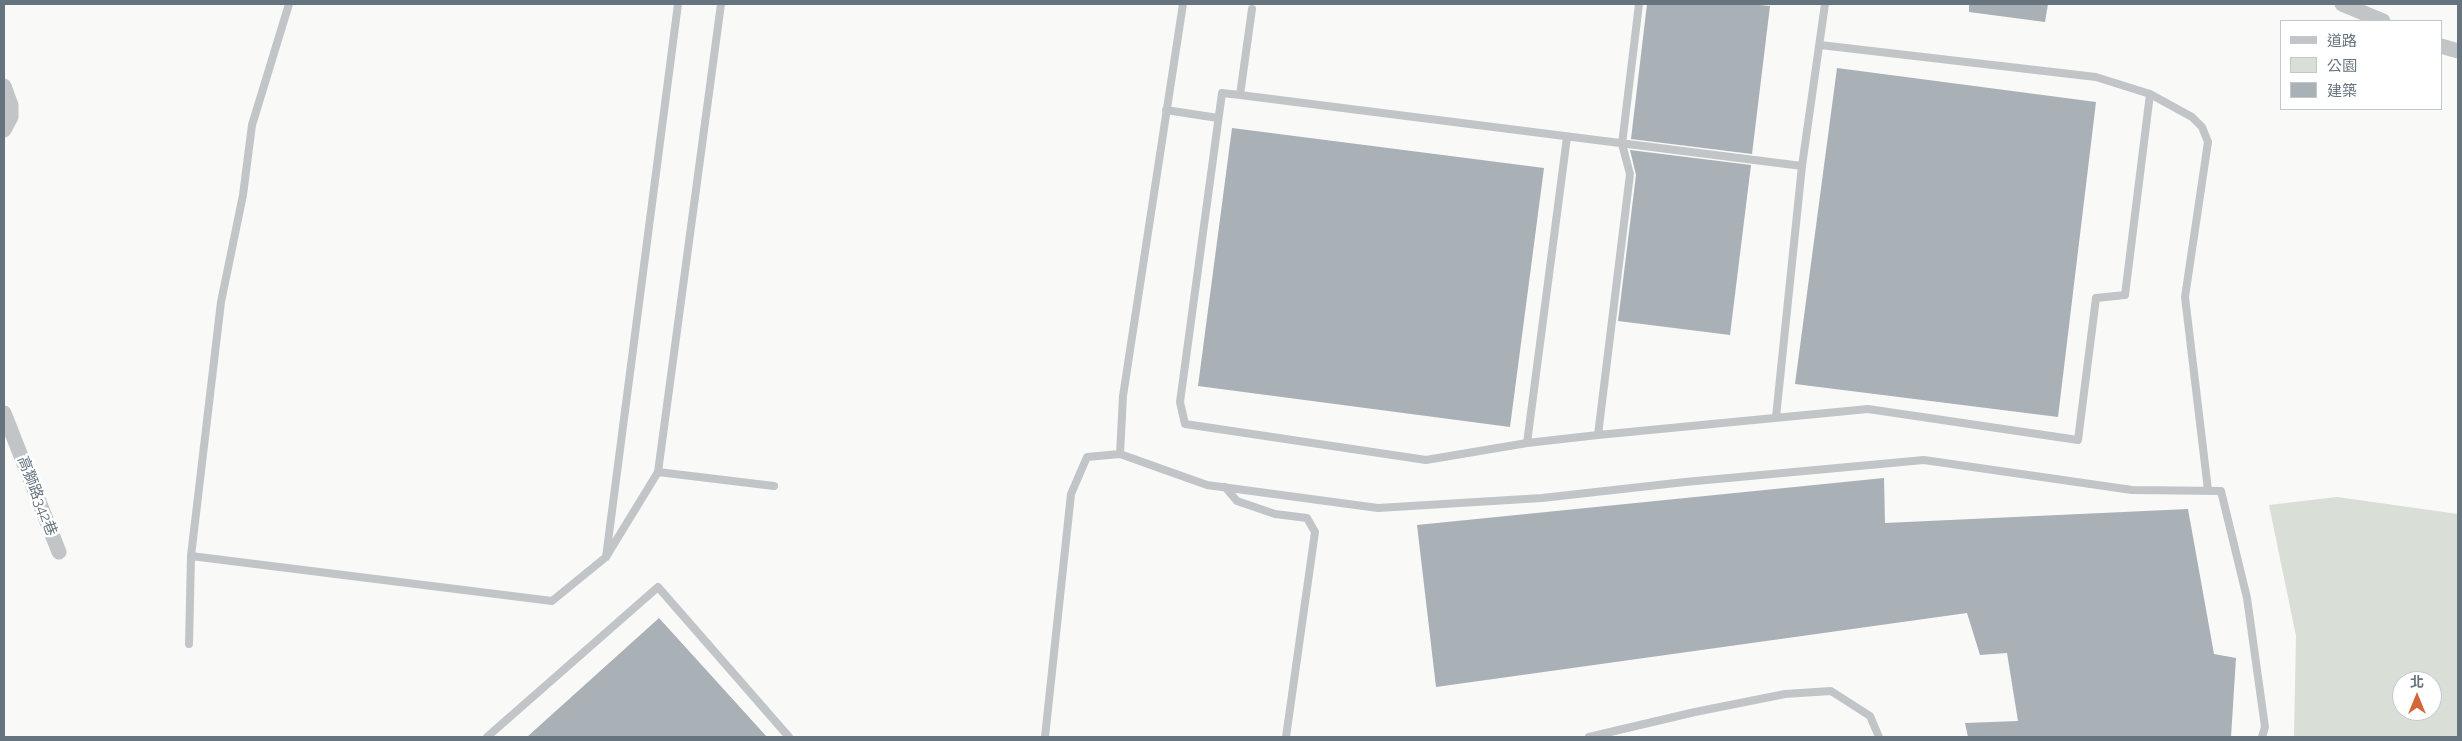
<!DOCTYPE html>
<html>
<head>
<meta charset="utf-8">
<style>
  body { margin:0 }
  #map { position:relative; width:2462px; height:741px; overflow:hidden; background:#f9f9f7; font-family:Raleway,"Noto Sans TC",sans-serif }
  canvas { display:block }
  .frame { position:absolute; inset:0; border:5px solid #667480; pointer-events:none }
  .legend { position:absolute; left:2280px; top:20px; width:162px; height:90px; box-sizing:border-box; background:#fff; border:1px solid #c2c7cc; margin:0; padding:6px 9px; list-style:none; font-size:15px; color:#667480 }
  .legend li { display:flex; align-items:center; gap:10px; height:25px }
  .legend b { width:25px; border:1px solid #c2c7cc }
  .north { position:absolute; left:2392px; top:671px; width:50px; height:50px; box-sizing:border-box; background:#fff; border:1px solid #c2c7cc; border-radius:50%; rotate:0deg; font-size:14px; font-weight:700; line-height:20px; text-align:center; color:#667480 }
  .north::after { content:''; display:block; margin:auto; width:18px; height:22px; background:#d7653a; clip-path:polygon(50% 0,100% 100%,50% 72%,0 100%) }
</style>
</head>
<body>
<div id="map">
<canvas width="2462" height="741"></canvas>
<div class="frame"></div>
<ul class="legend">
<li><b style="height:6px;background:#c1c5c8"></b>道路</li>
<li><b style="height:14px;background:#d9ded7"></b>公園</li>
<li><b style="height:14px;background:#a9b0b6"></b>建築</li>
</ul>
<div class="north">北</div>
</div>
<script>
const ctx = document.querySelector('canvas').getContext('2d');
ctx.lineJoin = 'round';
function fillPath(path, color) { ctx.fillStyle = color; ctx.fill(path, 'evenodd'); }
const shape = rows => new Path2D(rows.map(r => 'M' + r).join(''));
function strokePath(path, color, width, dash) { ctx.strokeStyle = color; ctx.lineWidth = width; ctx.lineCap = dash ? 'butt' : 'round'; ctx.setLineDash(dash || []); ctx.stroke(path); }
function write(font, color, halo, rows, align = 'center') {
  ctx.font = font + ' Raleway,"Noto Sans TC",sans-serif'; ctx.lineWidth = 5; ctx.setLineDash([]); ctx.textBaseline = 'middle'; ctx.strokeStyle = halo; ctx.fillStyle = color; for (const [text, x, y, turn = 0] of rows) {
    ctx.save(); ctx.translate(x, y); ctx.rotate((+turn || 0) * Math.PI / 180); ctx.textAlign = isNaN(turn) ? turn : align; if (halo) ctx.strokeText(text, 0, 0); ctx.fillText(text, 0, 0); ctx.restore();
  }
}
const green = shape([
  [2337,497,2458,514,2458,737,2294,737,2296,636,2269,505],
  [2402,681,2432,681,2432,711,2402,711]
]);
const building = shape([
  [1647,4,1750,4,1770,6,1752,154,1631,139],
  [1969,4,2048,4,2045,22,1969,12],
  [1837,68,2096,102,2058,417,1795,384],
  [1232,128,1544,168,1510,427,1198,386],
  [1630,150,1751,165,1730,335,1618,321,1636,175],
  [1884,478,1885,523,2188,509,2214,654,2236,658,2231,737,1968,737,1965,723,2018,721,2007,653,1980,655,1967,613,1436,687,1417,525],
  [659,618,767,737,527,737]
]);
const lane = shape([
  [721,4,658,472,774,486],
  [1252,9,1240,95,1802,166],
  [1820,45,2096,77,2150,94,2192,117,2202,127,2208,142,2185,297,2208,490],
  [1240,95,1222,93,1180,402,1185,424,1426,460,1527,443,1598,435,1868,409,2078,440,2096,298,2125,295,2150,94],
  [1166,110,1218,118],
  [1776,417,1802,166,1825,4],
  [1598,435,1630,174,1622,144,1639,4],
  [1527,443,1567,137],
  [1120,454,1207,485,1378,508,1542,498,1685,482,1924,460,2132,490,2221,491,2247,598,2265,727,2262,737],
  [1225,487,1237,501,1275,514,1307,518,1315,532,1286,737],
  [191,556,552,601,606,557,658,472],
  [606,557,678,4],
  [189,644,191,556,221,302,243,195,252,125,289,4],
  [487,737,658,587,789,737],
  [1045,737,1071,494,1087,457,1120,454,1123,396,1183,4],
  [1589,737,1695,712,1785,694,1831,691,1870,716,1879,737]
]);
const street = shape([
  [2342,4,2383,21],
  [2441,46,2458,51],
  [4,86,11,105,11,117,4,130],
  [4,413,59,552]
]);
const streetNames = [
  ["高獅路342巷",37,496,69]
];
fillPath(green, '#d9ded7');
fillPath(building, '#a9b0b6');
strokePath(lane, '#c1c5c8', 8);
strokePath(street, '#c1c5c8', 15);
write('15px', '#667480', '#fff', streetNames);
</script>
</body>
</html>
